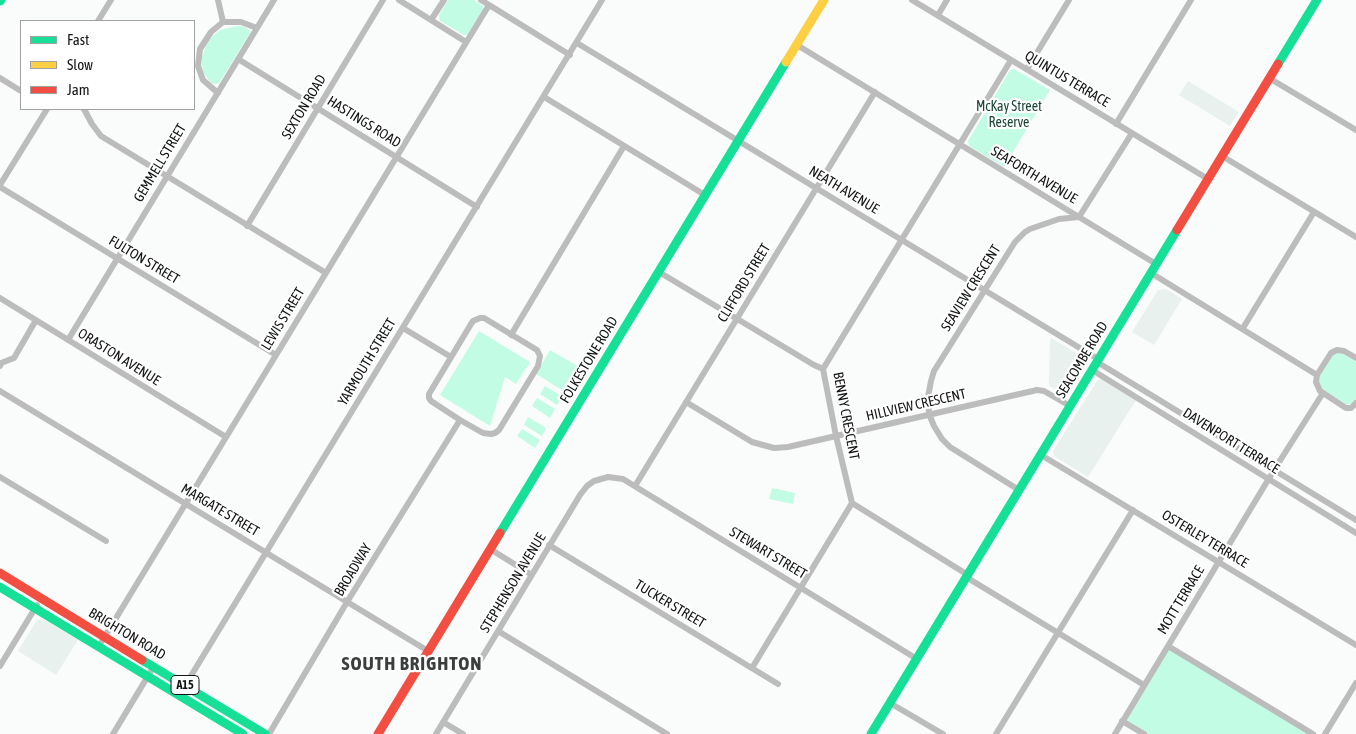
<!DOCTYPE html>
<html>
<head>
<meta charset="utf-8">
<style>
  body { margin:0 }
  #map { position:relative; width:1356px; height:734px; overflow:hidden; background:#f9fcfb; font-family:"Asap Condensed",sans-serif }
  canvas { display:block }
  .legend { position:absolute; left:20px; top:20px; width:175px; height:90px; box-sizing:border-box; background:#fff; border:1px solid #a1a1a1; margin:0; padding:6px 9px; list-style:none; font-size:15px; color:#131514 }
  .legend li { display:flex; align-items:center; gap:10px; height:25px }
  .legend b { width:25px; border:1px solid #a1a1a1 }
</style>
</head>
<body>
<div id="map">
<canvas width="1356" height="734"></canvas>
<ul class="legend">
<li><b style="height:6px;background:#16e098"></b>Fast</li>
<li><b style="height:6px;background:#ffcf43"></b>Slow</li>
<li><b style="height:6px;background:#f24e42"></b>Jam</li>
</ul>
</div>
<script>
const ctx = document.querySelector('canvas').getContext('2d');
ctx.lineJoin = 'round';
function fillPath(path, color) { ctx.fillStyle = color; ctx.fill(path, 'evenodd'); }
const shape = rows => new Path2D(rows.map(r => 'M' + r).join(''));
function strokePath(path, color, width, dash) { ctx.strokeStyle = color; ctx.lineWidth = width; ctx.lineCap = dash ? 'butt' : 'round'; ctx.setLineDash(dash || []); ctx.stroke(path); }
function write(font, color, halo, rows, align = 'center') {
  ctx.font = font + ' "Asap Condensed",sans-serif'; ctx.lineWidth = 4.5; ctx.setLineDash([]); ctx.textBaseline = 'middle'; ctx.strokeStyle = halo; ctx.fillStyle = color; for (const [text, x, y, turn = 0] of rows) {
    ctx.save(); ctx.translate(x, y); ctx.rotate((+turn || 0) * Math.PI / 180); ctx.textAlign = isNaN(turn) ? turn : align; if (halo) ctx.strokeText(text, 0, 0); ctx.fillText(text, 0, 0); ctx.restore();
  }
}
const built = shape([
  [1188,81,1239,112,1230,126,1179,95],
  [1166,289,1182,299,1154,345,1132,332,1158,290],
  [1051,338,1088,360,1088,362,1068,394,1065,394,1049,386,1050,341],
  [1101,379,1136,400,1088,477,1054,456,1053,451,1097,381],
  [43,619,78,640,56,675,18,651,37,620]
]);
const green = shape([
  [448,0,474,0,483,6,483,9,467,35,464,35,440,21,439,15],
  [240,26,245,27,249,30,250,33,219,83,215,84,211,83,203,72,202,65,202,57,207,42,213,36,220,30,232,27],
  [1014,69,1050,90,1004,167,969,146,968,141,1010,70],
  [479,331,530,362,516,384,505,377,490,426,440,395],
  [550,350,588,372,573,397,536,374],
  [1337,353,1343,354,1356,362,1356,399,1353,403,1350,404,1346,404,1322,389,1319,381,1320,376,1333,355],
  [545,386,563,397,557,405,540,394],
  [537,398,555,409,550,418,532,406],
  [528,417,546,428,542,436,524,425],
  [522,429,540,440,535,448,517,436],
  [772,488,795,493,793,504,769,499],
  [1169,647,1310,734,1147,734,1124,720]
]);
const street = shape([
  [218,0,223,22],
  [399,0,466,42],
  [481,0,570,55],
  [912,0,1208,179],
  [938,15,947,0],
  [431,20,444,0],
  [98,21,111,0],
  [577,43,1098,359],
  [797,45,1156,264],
  [238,59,477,207],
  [1027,69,1069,0],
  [0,78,21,91],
  [1269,78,1356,130],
  [218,93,203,80,198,66,200,49,211,32,223,22,241,22,257,28],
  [544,97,705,195],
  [84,109,92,124,101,136,326,273],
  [1116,124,1191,0],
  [1222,156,1356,237],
  [0,185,47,109],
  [0,187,276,355],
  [247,226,383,0],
  [659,272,814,365,823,369],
  [1151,273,1317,375],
  [0,298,226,437],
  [480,318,484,318,537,350,540,356,538,366,499,430,495,433,491,434,483,433,460,420,431,401,429,398,429,394,471,324,473,321,480,318],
  [403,328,451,357],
  [1243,328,1314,212],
  [511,335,624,146],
  [68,340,274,0],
  [1356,358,1344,351,1337,350,1331,353,1317,375,1316,382,1320,391,1346,408,1351,408,1356,403],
  [1097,362,1356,520],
  [0,366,1,363,14,358,36,320],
  [1092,370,1356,533],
  [0,391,428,651],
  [686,402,752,442,774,448,788,447,1037,390,1044,391,1070,406],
  [1041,455,1356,645],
  [0,477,106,541],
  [635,486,875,92],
  [1019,490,950,447,942,439,934,426,929,414,928,397,931,381,934,371,1015,242,1025,232,1030,229,1059,219,1079,217,1132,133],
  [549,545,778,684],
  [490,549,532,575],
  [968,575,852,503,836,436,823,369,1011,60],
  [966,577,1144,685],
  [498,631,667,734],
  [99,646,489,5],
  [1168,646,1313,734],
  [0,666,37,605],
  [752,668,852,503],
  [183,689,602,0],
  [890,703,943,734],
  [1122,721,1144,734],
  [443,722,463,734],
  [113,734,154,666],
  [269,734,347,602,460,420],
  [436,734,580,495,587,486,594,481,608,477,623,479,917,659],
  [996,734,1133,510],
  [1115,734,1274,470,1323,393],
  [1325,734,1356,683]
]);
const fast = shape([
  [0,1,1,0],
  [1278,64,1317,0],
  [500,533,786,62],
  [0,587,243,734],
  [142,660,265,734],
  [871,734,1177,230]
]);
const slow = shape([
  [786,62,824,0]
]);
const jam = shape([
  [1177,230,1278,64],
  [0,573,142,660],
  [378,734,500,533]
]);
const shields = [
  [185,685,28]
];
const shieldNames = [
  ["A15",185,685]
];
const streetNames = [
  ["QUINTUS TERRACE",1067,79,31],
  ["SEXTON ROAD",304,107,-59],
  ["HASTINGS ROAD",364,122,32],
  ["GEMMELL STREET",160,163,-59],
  ["SEAFORTH AVENUE",1034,175,31],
  ["NEATH AVENUE",844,190,31],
  ["FULTON STREET",144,260,31],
  ["CLIFFORD STREET",744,283,-59],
  ["SEAVIEW CRESCENT",971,288,-58],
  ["LEWIS STREET",283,319,-59],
  ["ORASTON AVENUE",119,357,32],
  ["FOLKESTONE ROAD",589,360,-59],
  ["SEACOMBE ROAD",1082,360,-59],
  ["YARMOUTH STREET",367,362,-59],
  ["HILLVIEW CRESCENT",916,405,-13],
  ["BENNY CRESCENT",846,416,79],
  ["DAVENPORT TERRACE",1231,441,32],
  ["MARGATE STREET",220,510,31],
  ["OSTERLEY TERRACE",1205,539,31],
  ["STEWART STREET",768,553,31],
  ["BROADWAY",353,570,-59],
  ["STEPHENSON AVENUE",513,583,-59],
  ["MOTT TERRACE",1181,600,-59],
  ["TUCKER STREET",670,604,31],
  ["BRIGHTON ROAD",127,634,31]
];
const parkNames = [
  ["McKay Street",1009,107],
  ["Reserve",1009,123]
];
const districtNames = [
  ["SOUTH BRIGHTON",412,664]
];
fillPath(built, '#e8f1ed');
fillPath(green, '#c3fce4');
strokePath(street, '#bcbcbc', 6);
strokePath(fast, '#16e098', 9);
strokePath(slow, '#ffcf43', 9);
strokePath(jam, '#f24e42', 9);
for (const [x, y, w] of shields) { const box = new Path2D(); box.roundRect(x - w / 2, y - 9.5, w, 19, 4); ctx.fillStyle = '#fff'; ctx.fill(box); strokePath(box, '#131514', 1); }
write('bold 12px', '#131514', null, shieldNames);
write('14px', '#131514', '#fff', streetNames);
write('14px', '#194635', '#fff', parkNames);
ctx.letterSpacing = '1px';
write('bold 19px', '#3a3e3c', '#fff', districtNames);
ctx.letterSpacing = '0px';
</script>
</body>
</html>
